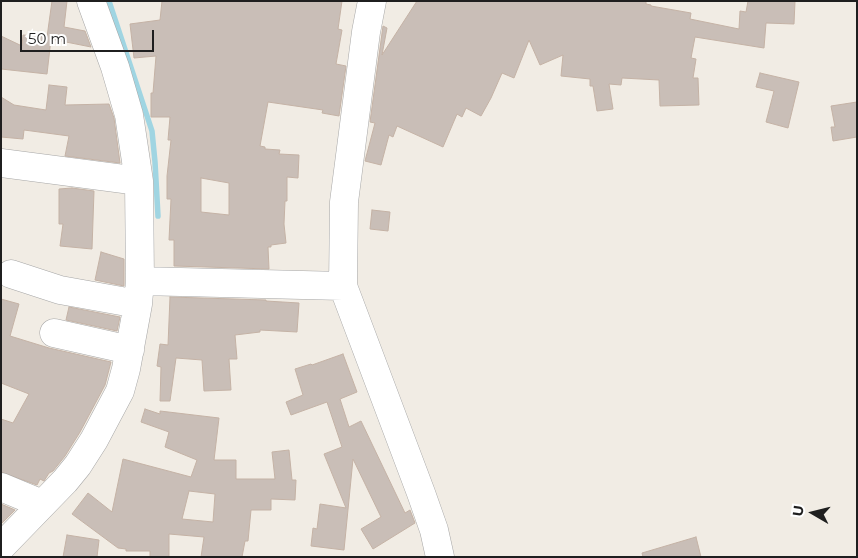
<!DOCTYPE html>
<html>
<head>
<meta charset="utf-8">
<style>
  body { margin:0 }
  #map { position:relative; width:858px; height:558px; overflow:hidden; background:#f1ece4; font-family:Montserrat,sans-serif }
  canvas { display:block }
  .frame { position:absolute; inset:0; border:2px solid #1f1f1f; pointer-events:none }
  .north { position:absolute; left:788px; top:488px; width:50px; height:50px; -webkit-text-stroke:4px #fff; paint-order:stroke; rotate:278deg; font-size:14px; font-weight:700; line-height:20px; text-align:center; color:#1f1f1f }
  .north::after { content:''; display:block; margin:auto; width:18px; height:22px; background:#1f1f1f; clip-path:polygon(50% 0,100% 100%,50% 72%,0 100%) }
  .scale { position:absolute; left:20px; top:30px; width:134px; height:22px; box-sizing:border-box; border:2px solid #1f1f1f; border-top:0; padding-left:6px; font-size:15px; line-height:18px; white-space:nowrap; color:#1f1f1f; -webkit-text-stroke:4px #fff; paint-order:stroke }
</style>
</head>
<body>
<div id="map">
<canvas width="858" height="558"></canvas>
<div class="frame"></div>
<div class="north">U</div>
<div class="scale">50 m</div>
</div>
<script>
const ctx = document.querySelector('canvas').getContext('2d');
ctx.lineJoin = 'round';
const shape = rows => new Path2D(rows.map(r => 'M' + r).join(''));
function strokePath(path, color, width, dash) { ctx.strokeStyle = color; ctx.lineWidth = width; ctx.lineCap = dash ? 'butt' : 'round'; ctx.setLineDash(dash || []); ctx.stroke(path); }
function fillPath(path, color) { ctx.fillStyle = color; ctx.fill(path, 'evenodd'); }
const stream = shape([
  [109,1,152,131,155,162,158,216]
]);
const building = shape([
  [52,1,67,1,64,27,85,31,91,47,51,39,47,74,1,69,1,36,22,46,23,35,47,37,52,1],
  [162,1,342,1,338,29,342,30,336,64,346,66,339,116,322,113,323,110,268,102,260,146,265,147,265,149,280,150,279,154,299,155,298,178,287,177,287,201,285,201,284,224,286,243,271,245,271,247,268,247,269,269,174,266,174,240,169,240,171,199,167,199,167,176,171,140,168,140,170,117,151,117,151,93,153,93,156,56,134,58,130,24,160,20,162,1],
  [201,178,229,183,229,215,201,212,201,178],
  [417,1,646,1,646,4,651,5,651,6,691,13,690,19,739,29,740,11,746,12,748,1,795,1,794,24,766,23,764,48,695,37,691,58,696,59,693,78,698,78,699,105,660,106,659,80,622,78,621,85,609,84,613,109,597,111,593,86,590,86,590,79,561,76,563,55,540,65,529,40,514,78,502,73,491,98,481,116,466,108,462,117,457,114,443,147,397,126,393,137,389,135,381,165,365,161,375,123,370,122,383,26,387,28,382,55,417,1],
  [760,73,799,82,788,128,766,122,774,91,756,87,760,73],
  [49,85,67,87,65,105,109,104,114,118,120,163,65,156,69,136,24,130,23,139,1,137,1,97,14,105,46,110,49,85],
  [857,102,857,137,833,141,831,127,835,127,831,106,857,102],
  [72,188,94,191,92,249,60,246,63,224,59,224,59,189,72,188],
  [372,210,390,212,388,231,370,229,372,210],
  [101,252,124,259,124,286,95,280,101,252],
  [170,297,266,300,266,301,299,303,297,332,260,330,260,332,235,335,237,359,229,359,231,390,204,391,202,360,176,358,170,401,160,401,161,367,157,366,160,344,168,345,170,297],
  [1,299,19,304,10,336,49,348,111,362,105,385,80,432,65,456,53,471,49,473,44,481,40,479,37,485,1,472,1,419,13,423,29,394,1,383,1,299],
  [69,307,120,317,117,331,66,320,69,307],
  [343,354,357,392,340,399,349,427,361,421,405,513,410,510,415,523,373,549,361,529,381,517,353,459,344,550,311,546,313,528,317,529,320,504,346,508,324,454,342,447,327,402,291,415,286,402,303,395,295,369,311,364,312,365,343,354],
  [145,409,160,414,160,411,219,418,214,460,236,460,236,479,275,479,272,452,289,450,292,480,296,480,295,500,271,499,271,510,251,510,248,541,245,541,242,557,201,557,204,537,169,534,169,557,150,557,150,551,126,551,126,549,118,548,72,514,88,493,112,512,123,459,191,477,197,460,165,447,169,432,141,422,145,409],
  [189,491,215,494,213,522,182,519,189,491],
  [1,504,15,510,1,524,1,504],
  [67,535,99,540,97,557,63,557,67,535],
  [696,537,701,557,643,557,642,553,696,537]
]);
const minor = shape([
  [1,163,139,181],
  [11,274,60,290,138,304],
  [140,281,343,286,344,202,366,32,372,1],
  [343,286,421,493,434,530,440,557],
  [54,333,130,350],
  [1,487,42,504],
  [1,547,65,481,78,465,94,440,120,391,126,369,138,304,140,281,139,181,129,115,115,67,91,1]
]);
strokePath(stream, '#a0d5e2', 5.5);
fillPath(building, '#c9beb7');
strokePath(building, '#c4b2a5', 1);
strokePath(minor, '#a6a6a6', 29);
strokePath(minor, '#fff', 28);
</script>
</body>
</html>
